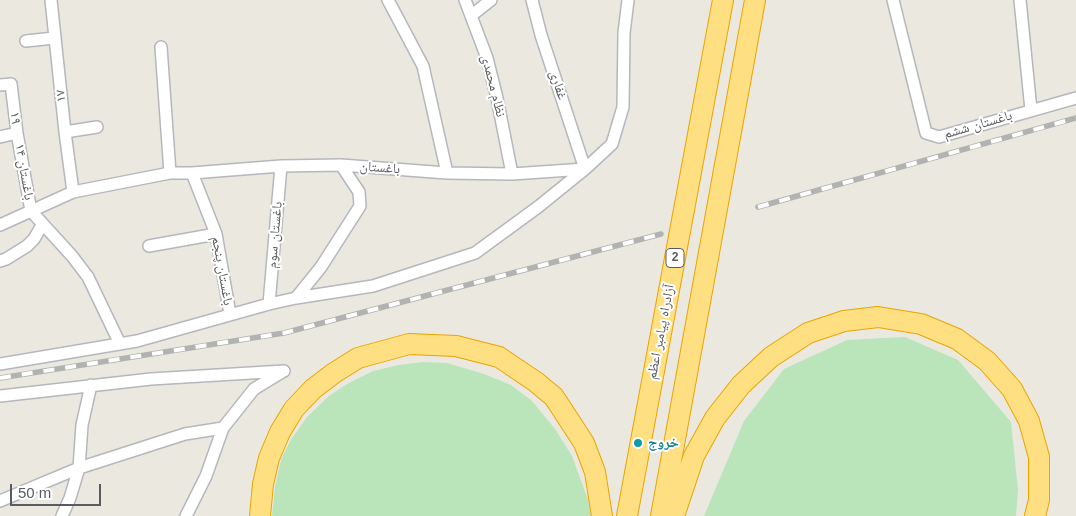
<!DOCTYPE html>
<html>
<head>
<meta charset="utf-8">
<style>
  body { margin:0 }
  #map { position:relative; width:1076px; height:516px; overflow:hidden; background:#ebe9df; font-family:Arial,sans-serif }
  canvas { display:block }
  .scale { position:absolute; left:10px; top:484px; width:91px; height:22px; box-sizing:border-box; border:2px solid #585b60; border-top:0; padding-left:6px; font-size:15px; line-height:18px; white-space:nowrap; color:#585b60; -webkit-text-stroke:4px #fff; paint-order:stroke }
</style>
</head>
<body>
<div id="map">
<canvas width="1076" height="516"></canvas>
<div class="scale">50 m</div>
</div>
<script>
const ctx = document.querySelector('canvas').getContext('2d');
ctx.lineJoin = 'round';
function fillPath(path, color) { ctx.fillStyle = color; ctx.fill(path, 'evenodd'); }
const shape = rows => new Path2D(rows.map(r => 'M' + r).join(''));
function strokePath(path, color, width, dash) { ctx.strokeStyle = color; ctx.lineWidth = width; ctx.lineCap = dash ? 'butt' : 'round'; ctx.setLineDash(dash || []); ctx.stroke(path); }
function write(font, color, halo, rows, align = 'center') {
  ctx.font = font + ' Arial,"Noto Naskh Arabic",sans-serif'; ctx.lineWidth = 4; ctx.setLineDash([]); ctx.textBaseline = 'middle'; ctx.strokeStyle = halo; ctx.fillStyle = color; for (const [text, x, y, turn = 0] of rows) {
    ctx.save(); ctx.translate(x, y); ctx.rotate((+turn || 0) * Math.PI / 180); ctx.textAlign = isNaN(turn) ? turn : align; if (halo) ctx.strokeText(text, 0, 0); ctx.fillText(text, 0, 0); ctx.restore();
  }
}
const green = shape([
  [905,337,958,360,1011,422,1018,490,1016,516,704,516,744,421,784,369,847,340],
  [423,362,447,363,484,374,511,385,532,401,555,429,572,456,588,500,591,516,272,516,275,487,281,460,290,441,307,417,329,396,347,384,373,371,399,365]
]);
const street = shape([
  [51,0,65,132,73,192],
  [388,0,423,66,447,173],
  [465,0,487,58,497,98,512,174],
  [893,0,926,133,939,137,1076,98],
  [1020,0,1031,110],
  [472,15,491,0],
  [26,41,54,38],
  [161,47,170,173],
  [0,85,11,84,17,133,31,211,72,256,88,277,120,344],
  [65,132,97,127],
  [0,137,17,133],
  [192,173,216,234,230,314],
  [0,225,73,192,170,173,192,173,281,166,341,165,447,173,512,174,585,169,612,144,623,107,624,33,628,0],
  [149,246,216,234],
  [0,261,6,259,27,246,34,239,42,225],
  [296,298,321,267,360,206,359,192,341,165],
  [269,304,281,166],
  [0,364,137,341,269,304,296,298,373,286,475,253,538,207,585,169,541,35,532,0],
  [0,396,151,379,284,371],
  [0,501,79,468,185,434,223,428],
  [62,516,70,498,79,468,82,425,91,385],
  [186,516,206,476,223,428,254,389,282,372]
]);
const highway = shape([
  [260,516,263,484,269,458,280,432,294,409,313,389,334,373,358,358,409,344,456,346,499,357,536,382,554,397,584,443,595,472,602,516],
  [627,516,723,0],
  [661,516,755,0],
  [674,516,694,456,715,418,741,385,771,357,808,333,844,321,878,317,921,324,957,339,987,361,1012,389,1029,421,1039,457,1039,500,1035,516]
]);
const rail = shape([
  [758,207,1076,118],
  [0,378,284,333,661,234]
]);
const markers = [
  [638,443,5,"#0f9aa8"]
];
const shields = [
  [675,258,18]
];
const shieldNames = [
  ["2",675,258]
];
const streetNames = [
  ["غفاری",558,85,72],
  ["نظام محمدی",493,86,76],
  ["۱۷",61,96,-96],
  ["۱۹",15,118,83],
  ["باغستان ششم",978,125,-16],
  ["باغستان",380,168,4],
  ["باغستان ۱۴",24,172,80],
  ["باغستان سوم",275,235,-85],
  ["باغستان پنجم",222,271,80],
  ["آزادراه پیامبر اعظم",661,332,-79]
];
const cultureNames = [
  ["خروج",648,443]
];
fillPath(green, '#bae4ba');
strokePath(street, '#b5b7bc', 14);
strokePath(highway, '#eaa400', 22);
strokePath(street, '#fff', 11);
strokePath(highway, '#fee083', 20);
strokePath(rail, '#b1b2b2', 5.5);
strokePath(rail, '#fff', 4, [11]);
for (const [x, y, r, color] of markers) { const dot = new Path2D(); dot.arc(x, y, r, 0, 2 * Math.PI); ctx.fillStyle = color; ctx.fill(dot); strokePath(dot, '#fff', 2); }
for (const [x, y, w] of shields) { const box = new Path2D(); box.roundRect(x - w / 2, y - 9.5, w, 19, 4); ctx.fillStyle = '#fff'; ctx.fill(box); strokePath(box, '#585b60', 1); }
write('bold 12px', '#585b60', null, shieldNames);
write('14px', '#585b60', '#fff', streetNames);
write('bold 14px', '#0d838f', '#fff', cultureNames, 'left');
</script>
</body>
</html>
